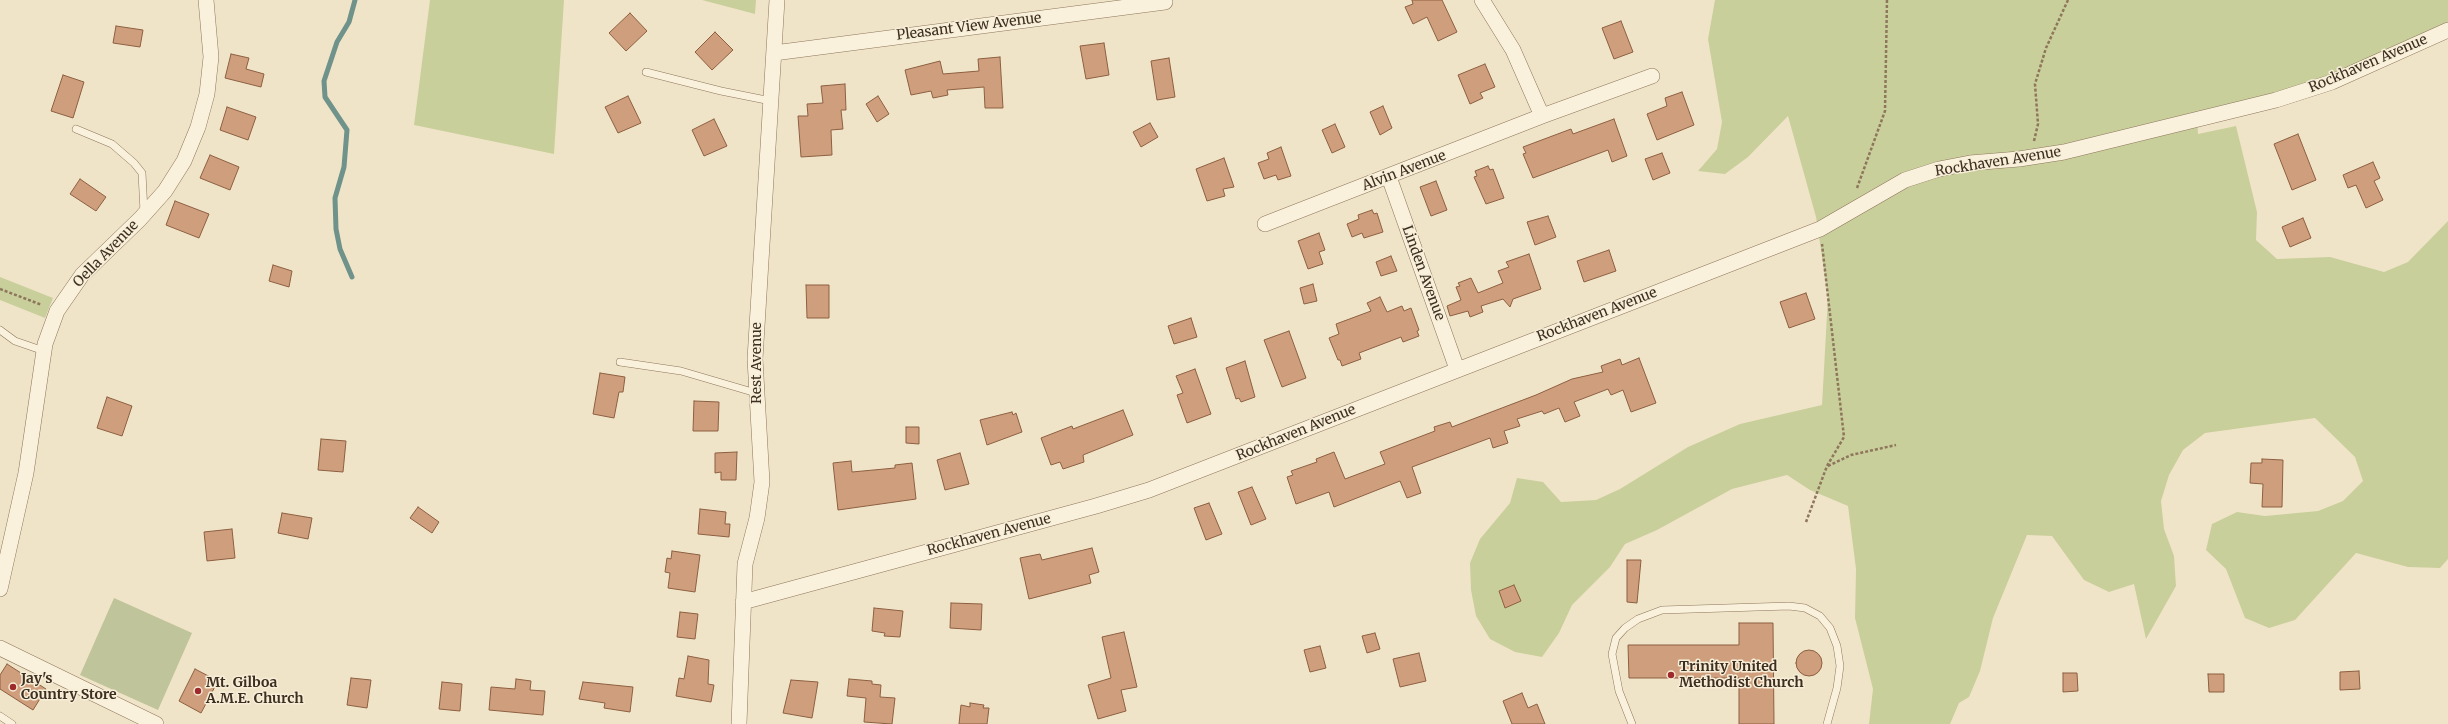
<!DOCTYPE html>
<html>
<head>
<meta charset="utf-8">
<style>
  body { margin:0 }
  canvas { display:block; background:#f0e4c8 }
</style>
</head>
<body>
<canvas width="2448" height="724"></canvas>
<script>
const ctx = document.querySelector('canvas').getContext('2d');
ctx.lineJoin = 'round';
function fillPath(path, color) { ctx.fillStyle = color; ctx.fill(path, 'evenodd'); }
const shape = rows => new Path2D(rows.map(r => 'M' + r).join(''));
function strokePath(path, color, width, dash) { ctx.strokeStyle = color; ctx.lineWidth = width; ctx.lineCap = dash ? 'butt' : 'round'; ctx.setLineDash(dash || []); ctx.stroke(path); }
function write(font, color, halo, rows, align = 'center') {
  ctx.font = font + ' Merriweather,serif'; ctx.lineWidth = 3; ctx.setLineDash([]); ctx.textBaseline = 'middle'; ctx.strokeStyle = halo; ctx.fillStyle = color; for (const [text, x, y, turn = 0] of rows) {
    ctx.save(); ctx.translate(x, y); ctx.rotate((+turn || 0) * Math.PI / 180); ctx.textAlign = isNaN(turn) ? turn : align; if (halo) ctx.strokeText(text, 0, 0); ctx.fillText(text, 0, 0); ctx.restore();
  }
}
const green = shape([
  [430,0,564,0,554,154,414,125],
  [702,0,756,0,755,14],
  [1715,0,2448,0,2448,22,2327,77,2197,115,2198,134,2236,126,2257,212,2256,240,2277,259,2330,257,2384,272,2408,262,2448,221,2448,559,2440,568,2408,567,2356,553,2295,620,2269,628,2245,618,2226,569,2206,550,2212,524,2237,512,2265,516,2318,511,2343,501,2363,481,2355,457,2315,418,2205,433,2183,450,2169,475,2161,501,2164,529,2174,556,2176,586,2146,639,2134,584,2109,592,2084,580,2052,536,2027,535,1993,618,1980,671,1969,697,1959,703,1950,724,1869,724,1873,689,1855,618,1856,569,1848,506,1810,490,1787,475,1732,489,1657,530,1625,544,1610,567,1572,605,1559,633,1542,657,1515,652,1490,639,1476,616,1471,590,1470,563,1480,539,1510,503,1517,478,1543,482,1561,502,1596,500,1620,489,1688,447,1740,424,1822,405,1828,296,1816,217,1788,116,1748,157,1725,174,1698,171,1717,149,1722,122,1708,39],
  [0,277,53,298,45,318,0,300]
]);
const cemetery = shape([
  [114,598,192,633,158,710,80,675]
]);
const stream = shape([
  [352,277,340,249,336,229,335,198,344,167,347,130,325,97,324,81,337,42,349,22,355,0]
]);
const building = shape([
  [1412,0,1442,0,1457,32,1438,41,1427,17,1413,24,1405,7,1413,4,1412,0],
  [630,13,647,31,626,51,609,33,630,13],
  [1621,21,1633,52,1614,59,1602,28,1621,21],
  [116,26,143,30,140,47,113,43,116,26],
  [715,32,733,50,712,70,695,52,715,32],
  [1104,43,1109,75,1086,79,1080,46,1104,43],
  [231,54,249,58,246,69,264,74,261,87,225,78,231,54],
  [1000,57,1003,108,985,108,984,87,947,90,948,95,933,98,931,91,911,95,905,70,940,61,943,74,979,71,978,59,1000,57],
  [1169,58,1175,97,1157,100,1151,61,1169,58],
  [1485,64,1495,87,1480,93,1483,98,1470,104,1458,75,1485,64],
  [63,75,84,82,73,118,51,111,63,75],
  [845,84,846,110,841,110,843,129,831,130,832,155,801,157,798,116,808,116,807,104,823,103,821,86,845,84],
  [1682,92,1694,125,1657,140,1647,114,1667,106,1665,98,1682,92],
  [628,96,641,123,618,133,605,107,628,96],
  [878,96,889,114,877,122,866,104,878,96],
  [1383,106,1392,128,1380,135,1370,112,1383,106],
  [227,107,256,117,248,140,220,130,227,107],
  [714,119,727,146,704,156,692,130,714,119],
  [1614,119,1627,156,1612,162,1608,150,1533,178,1523,154,1526,153,1523,147,1571,129,1573,134,1614,119],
  [1150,123,1158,137,1141,147,1133,132,1150,123],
  [1335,124,1345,147,1332,153,1322,130,1335,124],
  [2298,134,2316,180,2292,190,2274,144,2298,134],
  [1281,147,1291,176,1278,180,1276,175,1264,179,1258,163,1269,159,1267,153,1281,147],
  [1662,153,1670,173,1653,180,1645,159,1662,153],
  [210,155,239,167,230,190,200,178,210,155],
  [1224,158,1234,187,1223,189,1225,196,1207,201,1196,169,1224,158],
  [2373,162,2380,178,2374,181,2383,200,2366,208,2356,185,2348,188,2343,175,2373,162],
  [1488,166,1490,170,1493,169,1504,198,1486,204,1474,177,1477,176,1475,171,1488,166],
  [80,179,106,197,96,211,70,194,80,179],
  [1436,181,1447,210,1431,216,1420,187,1436,181],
  [175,201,209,214,199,238,166,225,175,201],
  [1372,210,1374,214,1377,213,1383,232,1364,238,1362,233,1352,237,1347,224,1359,219,1358,215,1372,210],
  [1548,216,1556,237,1535,245,1527,222,1548,216],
  [2303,218,2311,238,2290,247,2282,227,2303,218],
  [1319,233,1325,250,1319,252,1323,264,1308,269,1298,241,1319,233],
  [1609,250,1616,271,1584,282,1577,261,1609,250],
  [1529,254,1541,289,1513,299,1510,307,1503,299,1481,306,1483,312,1470,317,1468,311,1450,316,1447,306,1461,300,1456,287,1460,286,1458,283,1471,278,1478,293,1503,283,1498,271,1509,267,1506,262,1529,254],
  [1391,256,1397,271,1381,276,1376,262,1391,256],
  [273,265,292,271,289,287,269,281,273,265],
  [1313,284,1317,301,1304,304,1300,288,1313,284],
  [806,285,829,285,829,318,807,318,806,285],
  [1806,293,1815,319,1789,328,1780,302,1806,293],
  [1380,297,1387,312,1402,306,1404,311,1411,308,1419,330,1417,331,1419,336,1403,342,1401,337,1359,353,1361,359,1342,366,1340,360,1338,360,1329,338,1339,334,1336,324,1371,311,1367,303,1380,297],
  [1191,318,1197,337,1174,344,1168,326,1191,318],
  [1289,331,1306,378,1282,387,1264,340,1289,331],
  [1639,358,1656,403,1631,412,1623,390,1611,395,1608,389,1574,402,1580,416,1565,422,1559,408,1544,414,1542,411,1517,419,1520,426,1504,431,1508,443,1493,448,1490,438,1412,467,1421,493,1407,498,1400,481,1334,507,1329,492,1296,504,1287,477,1293,475,1291,471,1317,462,1316,459,1334,452,1345,479,1385,464,1380,452,1435,431,1434,427,1450,422,1452,427,1536,395,1572,379,1603,372,1601,366,1620,359,1622,365,1639,358],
  [1245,361,1255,397,1241,402,1239,398,1236,399,1226,368,1245,361],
  [1195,369,1211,414,1187,423,1177,395,1183,393,1176,376,1195,369],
  [600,373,625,377,623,392,619,392,614,418,593,414,600,373],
  [107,397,132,406,122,436,97,428,107,397],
  [694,401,719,402,718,431,693,431,694,401],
  [1123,410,1133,435,1083,455,1084,462,1063,469,1060,462,1051,465,1041,438,1072,426,1073,429,1123,410],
  [1012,412,1013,415,1016,413,1022,432,987,445,980,420,1012,412],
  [906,427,919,427,919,444,906,443,906,427],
  [321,439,346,441,343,472,318,470,321,439],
  [737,452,736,480,721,480,721,472,715,473,715,453,737,452],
  [960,453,969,484,945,490,937,460,960,453],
  [2262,459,2283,460,2282,507,2262,507,2263,484,2250,483,2251,463,2262,463,2262,459],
  [851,461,852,472,895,468,895,465,912,463,916,499,838,510,833,463,851,461],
  [1252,487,1266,519,1251,525,1238,492,1252,487],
  [1209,503,1222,534,1206,540,1194,508,1209,503],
  [418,507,439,522,432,533,410,518,418,507],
  [700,509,726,512,725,524,730,524,729,537,698,534,700,509],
  [282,513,312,518,308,539,278,533,282,513],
  [232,529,235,558,207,561,204,532,232,529],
  [1092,548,1099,572,1089,575,1091,583,1029,599,1020,558,1040,554,1042,560,1092,548],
  [672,551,700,555,695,592,668,588,670,573,665,572,667,558,671,559,672,551],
  [1627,560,1641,560,1637,603,1627,602,1627,560],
  [1514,585,1521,601,1505,608,1499,591,1514,585],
  [951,603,982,604,981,630,950,628,951,603],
  [874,608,903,611,900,637,884,636,885,633,872,631,874,608],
  [680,612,698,614,695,639,677,637,680,612],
  [1739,623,1773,623,1774,724,1739,724,1739,678,1629,678,1628,645,1739,645,1739,623],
  [1124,632,1137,687,1121,690,1126,711,1098,719,1088,685,1111,678,1102,637,1124,632],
  [1375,633,1380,649,1367,653,1362,636,1375,633],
  [1320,646,1326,668,1310,672,1304,650,1320,646],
  '1796 663a13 13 0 1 1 26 0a13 13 0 1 1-26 0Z',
  [1419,653,1426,681,1400,687,1393,659,1419,653],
  [688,656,709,660,708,684,714,685,711,702,676,696,679,678,684,679,688,656],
  [7,664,46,689,33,710,0,689,0,675,7,664],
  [195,669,218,681,201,713,179,701,195,669],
  [2359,671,2360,689,2340,690,2340,672,2359,671],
  [2063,673,2077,673,2078,691,2063,692,2063,673],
  [2208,674,2224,674,2224,692,2209,692,2208,674],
  [351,678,371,680,367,708,347,705,351,678],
  [516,679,531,681,530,690,545,691,543,715,489,710,491,687,515,689,516,679],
  [849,679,872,681,872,684,881,685,880,697,895,698,892,724,864,722,866,698,847,696,849,679],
  [791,680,818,682,812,718,783,713,791,680],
  [442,682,462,684,460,711,439,709,442,682],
  [583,682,633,687,630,712,604,708,605,703,579,699,583,682],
  [1522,693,1528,708,1537,704,1545,724,1512,724,1503,701,1522,693],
  [970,703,984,705,983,708,989,708,987,724,959,724,961,705,970,707,970,703]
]);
const path = shape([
  [2034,141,2038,124,2035,84,2046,48,2068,0],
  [1857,188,1885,111,1887,0],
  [0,289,42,305],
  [1828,466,1851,455,1896,445],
  [1806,522,1827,466,1844,437,1822,244]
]);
const lane = shape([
  [646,72,721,91,771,101],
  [76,129,112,144,134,163,142,173,144,212],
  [0,330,15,341,44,351],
  [620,362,681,371,756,393],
  [0,716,12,724],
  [1632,724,1619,691,1612,654,1616,638,1625,628,1638,619,1662,610,1789,606,1805,608,1820,616,1830,628,1837,646,1840,666,1837,688,1827,724]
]);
const street = shape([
  [1482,0,1513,50,1542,116],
  [774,53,1165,2],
  [1389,177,1457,369],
  [1265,224,1542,116,1652,76],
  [0,589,26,473,45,344,57,311,82,275,140,219,165,191,184,161,198,127,207,94,211,57,206,0],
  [743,602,1096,506,1149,490,1820,229,1905,180,1939,169,1970,163,2019,159,2064,152,2276,100,2332,82,2448,30],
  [0,648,156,724],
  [739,724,745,564,757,518,762,482,755,359,777,0]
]);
const markers = [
  [1671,675,4,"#9e2a2b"],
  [13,687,4,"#9e2a2b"],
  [198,691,4,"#9e2a2b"]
];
const streetNames = [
  ["Pleasant View Avenue",969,27,-7],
  ["Rockhaven Avenue",2368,64,-23],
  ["Rockhaven Avenue",1998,162,-9],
  ["Alvin Avenue",1404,171,-21],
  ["Oella Avenue",106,254,-46],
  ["Linden Avenue",1423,273,70],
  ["Rockhaven Avenue",1597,315,-21],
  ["Rest Avenue",757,363,-90],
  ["Rockhaven Avenue",1296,433,-22],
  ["Rockhaven Avenue",989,535,-15]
];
const poiNames = [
  ["Trinity United",1679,667],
  ["Methodist Church",1679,683],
  ["Jay's",21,679],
  ["Country Store",21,695],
  ["Mt. Gilboa",206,683],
  ["A.M.E. Church",206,699]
];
fillPath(green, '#c9cf9b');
fillPath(cemetery, '#bfc49a');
strokePath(stream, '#6f938a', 5);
fillPath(building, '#cf9f7d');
strokePath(building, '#8d5f41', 1);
strokePath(lane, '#8d765c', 8);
strokePath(street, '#8d765c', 16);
strokePath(path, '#8d765c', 2.5, [3, 2]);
strokePath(lane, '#faf1dc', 7);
strokePath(street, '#faf1dc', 15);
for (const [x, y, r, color] of markers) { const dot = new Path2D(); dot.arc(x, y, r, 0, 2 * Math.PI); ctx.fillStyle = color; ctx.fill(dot); strokePath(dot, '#f7eed8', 1.5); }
write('14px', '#3d2e20', '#f7eed8', streetNames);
write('bold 14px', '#3d2e20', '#f7eed8', poiNames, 'left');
</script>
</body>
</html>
